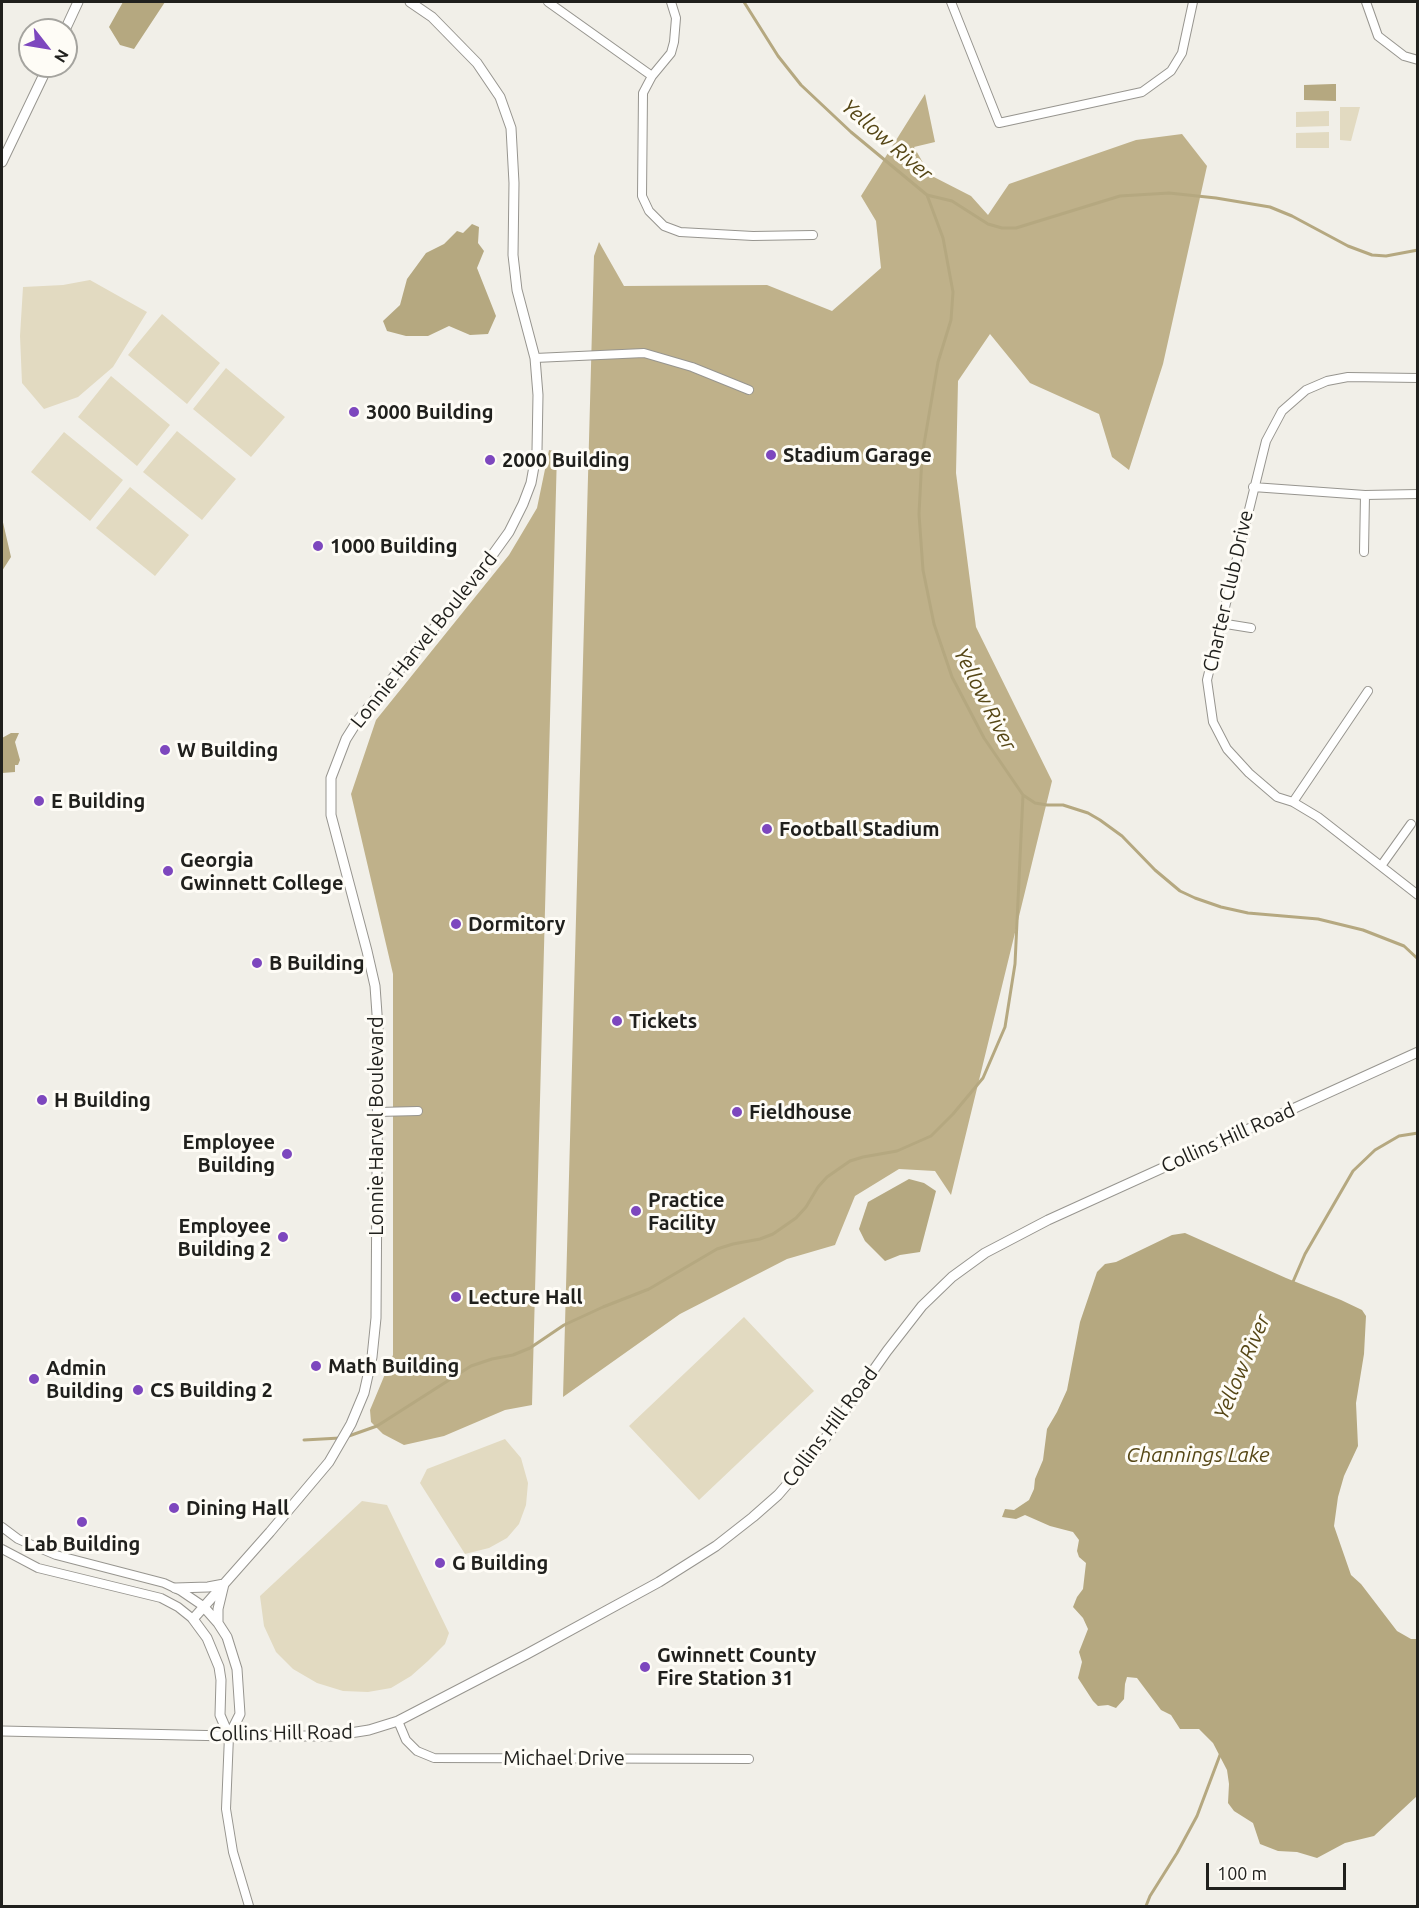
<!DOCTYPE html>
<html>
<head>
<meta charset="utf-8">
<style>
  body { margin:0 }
  #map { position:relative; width:1419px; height:1908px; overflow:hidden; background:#f1efe8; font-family:Ubuntu,sans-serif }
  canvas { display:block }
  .frame { position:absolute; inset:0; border:3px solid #20201d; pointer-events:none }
  .north { position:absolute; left:18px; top:18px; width:60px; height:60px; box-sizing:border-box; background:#fefcf6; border:2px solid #a5a49f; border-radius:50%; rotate:121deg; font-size:16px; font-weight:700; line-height:24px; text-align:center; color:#20201d }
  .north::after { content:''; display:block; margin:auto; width:21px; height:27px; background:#7d47be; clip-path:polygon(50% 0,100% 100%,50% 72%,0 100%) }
  .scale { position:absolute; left:1206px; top:1863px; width:140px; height:27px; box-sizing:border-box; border:3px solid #20201d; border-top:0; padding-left:8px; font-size:18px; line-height:21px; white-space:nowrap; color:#20201d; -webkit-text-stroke:4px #fefcf6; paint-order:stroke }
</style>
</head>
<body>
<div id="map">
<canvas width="1419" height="1908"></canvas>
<div class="frame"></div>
<div class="north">N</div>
<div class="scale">100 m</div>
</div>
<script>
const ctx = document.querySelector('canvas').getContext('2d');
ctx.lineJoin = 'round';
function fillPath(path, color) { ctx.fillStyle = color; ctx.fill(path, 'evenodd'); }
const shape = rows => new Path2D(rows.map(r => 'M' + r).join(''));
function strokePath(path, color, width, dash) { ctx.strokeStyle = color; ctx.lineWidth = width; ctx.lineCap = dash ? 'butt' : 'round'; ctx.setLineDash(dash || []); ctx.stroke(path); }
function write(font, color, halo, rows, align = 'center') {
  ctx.font = font + ' Ubuntu,sans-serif'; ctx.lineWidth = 6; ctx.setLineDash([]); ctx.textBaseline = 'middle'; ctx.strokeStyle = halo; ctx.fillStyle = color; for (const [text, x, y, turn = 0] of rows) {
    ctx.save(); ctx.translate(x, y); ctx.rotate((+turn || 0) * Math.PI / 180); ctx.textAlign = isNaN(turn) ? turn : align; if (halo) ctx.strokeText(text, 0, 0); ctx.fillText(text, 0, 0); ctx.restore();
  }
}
const green = shape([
  [1340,107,1360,107,1351,141,1340,140],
  [1329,111,1329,126,1296,127,1296,112],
  [1329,132,1329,148,1296,148,1296,133],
  [90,280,147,312,113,367,78,397,44,409,22,383,20,336,23,287,63,285],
  [162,314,220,363,187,404,128,355],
  [226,368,285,417,251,457,193,409],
  [111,376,170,425,137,466,78,417],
  [177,431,236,479,202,520,143,472],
  [64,432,123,480,90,521,31,472],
  [130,487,189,535,155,576,96,528],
  [744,1317,814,1391,699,1500,629,1426],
  [505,1439,521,1458,528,1483,526,1505,519,1524,507,1538,489,1548,465,1554,420,1483,427,1469],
  [362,1501,387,1505,449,1633,445,1644,428,1661,411,1676,391,1688,368,1692,343,1691,317,1683,293,1669,276,1652,264,1626,260,1596]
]);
const forest = shape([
  [925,94,935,142,914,147,930,175,971,196,988,215,1009,184,1136,140,1182,134,1207,166,1163,364,1129,470,1112,457,1099,414,1030,383,990,334,958,381,956,473,976,627,1052,781,951,1195,935,1171,899,1169,855,1196,835,1245,787,1259,680,1314,563,1397,594,256,599,242,624,286,767,285,832,311,881,268,876,221,861,196],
  [549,450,557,452,532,1405,505,1410,444,1436,404,1445,383,1434,371,1422,370,1410,393,1355,393,974,351,794,376,720,509,555,537,508]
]);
const water = shape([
  [123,2,165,2,134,49,120,45,109,27],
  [1333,84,1336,84,1336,101,1304,100,1304,85],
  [472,224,479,227,478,243,484,251,477,268,496,316,488,334,470,335,449,326,428,336,406,336,387,331,383,321,400,305,407,279,426,253,444,244,457,231,463,233],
  [2,518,11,557,2,571],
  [11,733,19,733,15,742,20,760,18,765,15,765,15,772,2,773,2,738],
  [909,1179,924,1183,936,1191,920,1252,900,1255,885,1261,865,1241,859,1229,868,1202],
  [1185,1233,1286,1278,1341,1300,1362,1310,1366,1316,1364,1354,1356,1403,1358,1446,1344,1476,1338,1497,1334,1526,1351,1575,1361,1584,1397,1631,1411,1639,1417,1639,1417,1796,1374,1836,1345,1843,1317,1858,1297,1852,1278,1851,1260,1844,1253,1823,1234,1811,1228,1803,1229,1784,1227,1770,1213,1743,1199,1729,1180,1729,1171,1715,1161,1710,1137,1678,1127,1677,1125,1684,1124,1699,1116,1708,1108,1705,1098,1706,1093,1701,1078,1678,1082,1662,1079,1652,1088,1629,1083,1618,1073,1607,1077,1597,1083,1589,1086,1563,1079,1557,1077,1551,1079,1540,1073,1532,1050,1526,1025,1515,1016,1519,1002,1517,1005,1509,1014,1510,1029,1500,1034,1489,1035,1479,1043,1460,1047,1429,1057,1412,1067,1390,1080,1322,1097,1272,1105,1264,1116,1262,1172,1235]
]);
const stream = shape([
  [744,2,778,56,801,85,851,132,927,195,943,238,953,292,951,320,938,362,922,456,919,514,923,570,934,624,952,677,984,738,1023,795,1035,803,1047,805,1063,805,1088,813,1100,820,1122,836,1155,870,1180,891,1195,898,1221,907,1248,913,1318,919,1363,930,1404,946,1418,959],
  [927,195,952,201,988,224,1002,228,1016,228,1120,196,1169,193,1216,198,1270,207,1292,216,1348,246,1372,255,1386,256,1418,250],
  [1292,1284,1305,1254,1353,1171,1375,1150,1399,1136,1418,1133],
  [346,1437,377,1426,471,1366,492,1359,513,1355,530,1348,564,1325,603,1307,649,1289,717,1249,733,1244,760,1239,773,1234,796,1218,806,1207,818,1187,827,1177,850,1161,863,1157,897,1151,931,1136,953,1114,983,1078,1005,1027,1015,964,1023,795],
  [304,1440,340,1438],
  [1146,1906,1150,1896,1177,1853,1197,1816,1220,1755]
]);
const minor = shape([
  [548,2,652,76],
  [671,2,676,18,674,42,671,53,652,76,643,93,642,196,649,211,664,226,680,232,753,236,813,235],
  [951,2,999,123,1142,92,1171,71,1182,53,1193,2],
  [1366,2,1378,36,1404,56,1418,60],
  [535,358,644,353,692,367,749,390],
  [1418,378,1348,377,1327,381,1306,390,1282,411,1266,441,1207,680,1213,722,1227,749,1249,773,1277,797,1293,802,1318,817,1418,895],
  [1253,487,1365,495,1418,494],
  [1364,552,1365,495],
  [1220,623,1251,628],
  [1293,802,1368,691],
  [1381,866,1411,824],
  [377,1112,418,1111],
  [2,1527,18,1539,56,1555,164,1583,181,1591,203,1606],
  [2,1549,38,1568,161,1598,178,1607,193,1619],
  [398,1721,406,1740,417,1751,434,1758,749,1759],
  [229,1736,226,1809,233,1852,249,1906]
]);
const tertiary = shape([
  [65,30,78,2],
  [2,162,48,66],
  [175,1588,208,1587,224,1584],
  [203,1606,218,1623,227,1637,237,1669,240,1714,229,1736],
  [218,1623,218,1609,224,1584],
  [2,1731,229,1736,331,1736,369,1730,398,1721,527,1654,659,1582,716,1546,753,1517,778,1495,817,1450,887,1351,922,1306,952,1277,985,1253,1048,1220,1418,1052],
  [229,1736,220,1715,221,1680,219,1667,207,1638,193,1619,270,1532,329,1462,351,1424,364,1393,372,1357,376,1318,378,1028,375,986,367,951,331,815,331,778,346,739,358,720,478,575,509,532,523,504,531,483,537,450,538,395,535,358,517,290,513,255,514,183,511,128,500,97,477,63,432,17,410,2]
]);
const markers = [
  [354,412,6,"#7d47be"],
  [771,455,6,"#7d47be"],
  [490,460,6,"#7d47be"],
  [318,546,6,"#7d47be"],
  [165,750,6,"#7d47be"],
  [39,801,6,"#7d47be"],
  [767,829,6,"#7d47be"],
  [168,871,6,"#7d47be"],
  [456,924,6,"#7d47be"],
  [257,963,6,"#7d47be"],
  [617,1021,6,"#7d47be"],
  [42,1100,6,"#7d47be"],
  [737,1112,6,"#7d47be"],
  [287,1154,6,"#7d47be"],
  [636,1211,6,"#7d47be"],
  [283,1237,6,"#7d47be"],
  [456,1297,6,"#7d47be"],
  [316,1366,6,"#7d47be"],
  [34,1379,6,"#7d47be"],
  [138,1390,6,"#7d47be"],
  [174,1508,6,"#7d47be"],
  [82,1522,6,"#7d47be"],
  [440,1563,6,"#7d47be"],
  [645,1667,6,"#7d47be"]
];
const poiNames = [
  ["3000 Building",366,412],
  ["Stadium Garage",783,455],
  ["2000 Building",502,460],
  ["1000 Building",330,546],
  ["W Building",177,750],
  ["E Building",51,801],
  ["Football Stadium",779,829],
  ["Georgia",180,860],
  ["Gwinnett College",180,883],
  ["Dormitory",468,924],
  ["B Building",269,963],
  ["Tickets",629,1021],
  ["H Building",54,1100],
  ["Fieldhouse",749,1112],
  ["Employee",275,1142,"right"],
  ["Building",275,1165,"right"],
  ["Practice",648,1200],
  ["Facility",648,1223],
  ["Employee",271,1226,"right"],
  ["Building 2",271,1249,"right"],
  ["Lecture Hall",468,1297],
  ["Math Building",328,1366],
  ["Admin",46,1368],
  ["Building",46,1391],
  ["CS Building 2",150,1390],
  ["Dining Hall",186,1508],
  ["Lab Building",82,1544,"center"],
  ["G Building",452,1563],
  ["Gwinnett County",657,1655],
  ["Fire Station 31",657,1678]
];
const streetNames = [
  ["Charter Club Drive",1228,591,-77],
  ["Lonnie Harvel Boulevard",424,640,-51],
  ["Lonnie Harvel Boulevard",376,1126,-90],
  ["Collins Hill Road",1228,1138,-24],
  ["Collins Hill Road",830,1427,-53],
  ["Collins Hill Road",281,1733,-1],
  ["Michael Drive",564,1758]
];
const waterNames = [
  ["Yellow River",887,140,41],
  ["Yellow River",985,699,63],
  ["Yellow River",1242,1367,-67],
  ["Channings Lake",1198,1455]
];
fillPath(green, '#e2dac1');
fillPath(forest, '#bfb18a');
fillPath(water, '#b5a880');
strokePath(stream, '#b5a880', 3);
strokePath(minor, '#97958f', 10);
strokePath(tertiary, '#97958f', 11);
strokePath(minor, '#fff', 8);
strokePath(tertiary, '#fff', 9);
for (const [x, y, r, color] of markers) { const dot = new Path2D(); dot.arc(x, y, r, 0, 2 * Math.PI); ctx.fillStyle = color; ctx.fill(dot); strokePath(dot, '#fefcf6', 2); }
write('bold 20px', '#20201d', '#fefcf6', poiNames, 'left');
write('20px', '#20201d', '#fefcf6', streetNames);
write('italic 21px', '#554615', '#fefcf6', waterNames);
</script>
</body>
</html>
